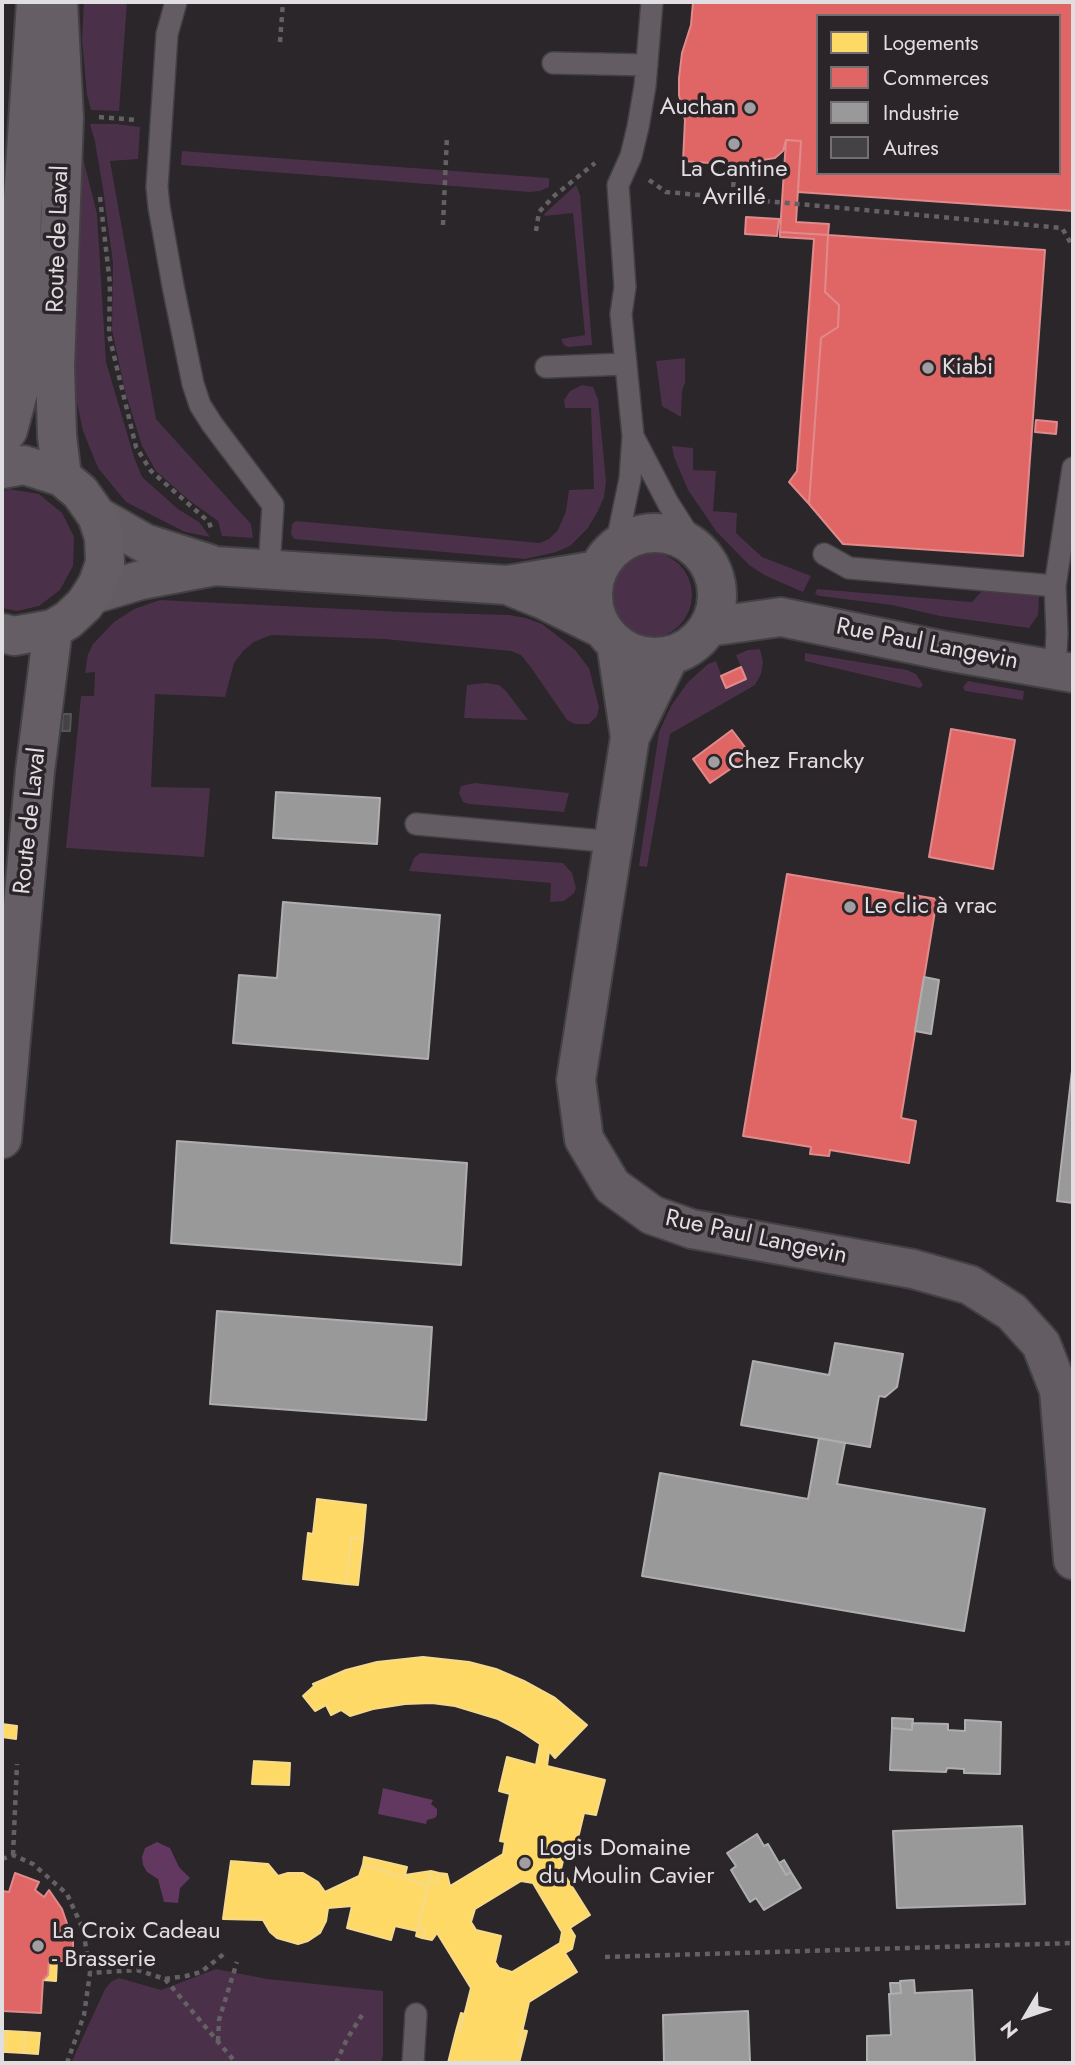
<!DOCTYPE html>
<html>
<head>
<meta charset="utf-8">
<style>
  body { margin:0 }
  #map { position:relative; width:1075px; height:2065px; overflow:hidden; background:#2a2629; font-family:Jost,sans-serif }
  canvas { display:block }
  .frame { position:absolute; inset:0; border:4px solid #e1dee1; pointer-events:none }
  .legend { position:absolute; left:816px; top:14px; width:245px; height:161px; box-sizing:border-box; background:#2b252a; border:2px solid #746f73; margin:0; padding:9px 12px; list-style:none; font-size:21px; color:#e1dee1 }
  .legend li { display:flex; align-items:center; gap:14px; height:35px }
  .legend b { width:35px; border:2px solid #746f73 }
  .north { position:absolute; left:991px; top:1981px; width:70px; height:70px; -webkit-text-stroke:5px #2b252a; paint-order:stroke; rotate:231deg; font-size:19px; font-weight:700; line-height:28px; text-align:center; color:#e1dee1 }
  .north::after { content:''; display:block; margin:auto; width:24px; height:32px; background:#e1dee1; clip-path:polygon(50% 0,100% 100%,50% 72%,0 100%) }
</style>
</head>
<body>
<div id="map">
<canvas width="1075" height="2065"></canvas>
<div class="frame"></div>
<ul class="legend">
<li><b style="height:19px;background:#ffd966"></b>Logements</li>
<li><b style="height:19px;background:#e06666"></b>Commerces</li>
<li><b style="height:19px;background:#999"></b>Industrie</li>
<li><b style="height:19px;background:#454245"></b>Autres</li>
</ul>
<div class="north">N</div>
</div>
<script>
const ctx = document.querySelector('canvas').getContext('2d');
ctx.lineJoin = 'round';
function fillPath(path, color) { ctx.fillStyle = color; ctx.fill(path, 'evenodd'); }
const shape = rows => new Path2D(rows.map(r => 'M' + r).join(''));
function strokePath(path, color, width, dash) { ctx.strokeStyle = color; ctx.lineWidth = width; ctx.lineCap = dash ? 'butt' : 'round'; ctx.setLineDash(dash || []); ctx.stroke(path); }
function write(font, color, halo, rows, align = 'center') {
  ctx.font = font + ' Jost,sans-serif'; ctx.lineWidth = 7; ctx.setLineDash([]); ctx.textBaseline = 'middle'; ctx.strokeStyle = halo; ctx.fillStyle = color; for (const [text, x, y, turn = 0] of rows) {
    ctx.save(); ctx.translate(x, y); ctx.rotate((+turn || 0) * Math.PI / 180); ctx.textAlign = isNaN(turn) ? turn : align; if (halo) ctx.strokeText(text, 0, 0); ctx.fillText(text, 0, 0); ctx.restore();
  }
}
const green = shape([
  [84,2,127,2,119,111,91,110,87,95,82,40],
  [90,124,116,124,140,127,138,159,110,161,156,419,251,524,253,538,222,536,218,521,190,501,156,471,142,446,125,391,112,330,113,263,103,189,95,142],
  [75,126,97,214,106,362,134,457,142,477,178,509,199,522,210,537,185,532,126,502,98,468,83,431,74,388],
  [182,151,549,178,549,187,540,191,530,192,181,165],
  [576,185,580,195,592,345,568,347,564,345,561,339,585,335,573,213,545,216,544,214],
  [685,358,685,383,682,391,681,417,662,406,656,361],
  [582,385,593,387,598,399,606,481,604,497,598,511,588,528,570,546,556,552,525,559,294,539,291,534,292,524,296,521,540,543,549,539,558,530,566,511,569,490,594,489,591,408,565,408,564,400,570,391],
  [672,446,693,448,693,470,716,471,713,511,737,513,736,533,762,557,811,576,803,592,766,576,749,565,716,531,688,490,674,457],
  [9,489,39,494,62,513,74,537,73,566,60,590,39,606,17,611,2,608,2,492],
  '606 595a43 43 0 1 1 86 0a43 43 0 1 1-86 0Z',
  [817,589,972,602,982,591,1035,594,1039,596,1038,615,1029,628,940,616,892,605,820,596,815,594],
  [160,600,404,612,509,615,526,618,542,624,559,637,575,650,589,668,599,707,597,716,589,724,575,724,567,720,532,669,521,655,511,651,384,639,271,635,254,642,243,651,234,663,225,697,155,694,151,787,210,788,204,857,66,848,81,696,94,696,95,672,85,673,88,654,93,644,114,622,134,609],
  [760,649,763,662,761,674,755,685,670,734,647,867,639,866,659,732,671,706,688,682,708,664,716,661,726,688,746,679,736,655,748,650],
  [805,653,907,670,916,674,923,685,920,688,805,661],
  [968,681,1024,691,1023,700,965,691,963,687],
  [486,683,499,685,506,691,528,720,464,718,467,685],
  [475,783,569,793,564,812,469,804,463,802,459,793,461,786],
  [420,853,563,863,572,873,576,888,574,893,564,901,550,902,551,883,409,871,414,858],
  [216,1969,267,1979,383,1991,383,2055,381,2063,71,2063,105,1989,112,1981,119,1978,161,1990]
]);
const water = shape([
  [383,1788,433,1800,431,1804,437,1809,437,1815,435,1818,427,1820,426,1824,378,1814],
  [157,1842,170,1848,179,1867,190,1878,180,1888,178,1903,164,1902,158,1879,147,1872,143,1865,142,1857,145,1848]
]);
const homes = shape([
  [317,1499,366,1505,363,1539,351,1538,346,1584,303,1579,308,1533,313,1534,317,1499],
  [351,1538,363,1539,358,1585,346,1584,351,1538],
  [423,1657,469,1662,496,1669,524,1681,555,1698,587,1725,555,1758,549,1751,547,1766,605,1780,596,1815,584,1813,573,1859,564,1857,561,1869,590,1915,570,1928,575,1936,572,1949,565,1953,577,1972,529,2002,519,2045,523,2047,519,2063,448,2063,456,2031,460,2032,471,1988,437,1933,432,1940,422,1938,425,1929,418,1927,429,1881,436,1882,439,1873,447,1874,450,1886,503,1854,505,1842,500,1841,510,1794,499,1791,507,1757,536,1765,540,1744,519,1730,498,1719,455,1706,432,1703,405,1704,373,1709,350,1716,341,1710,331,1715,326,1705,315,1711,303,1696,314,1686,313,1684,346,1670,377,1662,423,1657],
  [521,1881,533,1883,562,1932,560,1943,512,1972,499,1968,495,1962,501,1936,476,1930,471,1922,475,1909,521,1881],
  [2,1724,17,1726,16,1739,2,1737,2,1724],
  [254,1761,290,1763,289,1785,252,1784,254,1761],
  [364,1857,407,1867,405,1875,431,1871,428,1886,363,1864,364,1857],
  [231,1861,268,1864,278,1876,288,1873,303,1873,318,1882,325,1892,359,1876,363,1864,428,1886,417,1931,395,1926,391,1940,347,1928,352,1906,328,1908,326,1921,320,1933,308,1941,298,1944,277,1938,270,1932,263,1920,223,1919,231,1861],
  [431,1871,439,1873,436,1882,429,1881,431,1871],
  [418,1927,425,1929,422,1938,416,1936,418,1927],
  [49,1960,57,1961,56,1981,43,1980,48,1975,49,1960],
  [461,2013,464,2014,460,2032,456,2031,461,2013],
  [522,2030,527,2031,523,2047,519,2045,522,2030],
  [2,2031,7,2031,6,2052,2,2052,2,2031],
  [7,2031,25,2032,24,2053,6,2052,7,2031],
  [25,2032,40,2033,38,2054,24,2053,25,2032]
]);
const shops = shape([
  [693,2,1073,2,1073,211,798,192,801,141,786,140,783,151,775,158,762,160,762,167,683,161,685,120,679,95,679,78,682,53,691,25,693,2],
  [818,16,1059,16,1059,173,818,173,818,16],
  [786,140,801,141,796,222,829,224,828,235,780,232,786,140],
  [746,217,779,219,777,236,745,234,746,217],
  [780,232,828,235,825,292,839,305,838,327,821,338,809,504,789,482,797,471,814,239,780,237,780,232],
  [828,235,1045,250,1023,556,843,544,809,504,821,338,838,327,839,305,825,292,828,235],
  [1036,420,1057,422,1056,434,1035,432,1036,420],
  [741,667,746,679,726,688,721,676,741,667],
  [951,729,1015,740,993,869,929,857,951,729],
  [732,730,751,755,710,783,693,759,732,730],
  [787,874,937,899,901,1118,916,1121,909,1163,830,1150,829,1156,810,1154,811,1147,743,1136,787,874],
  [15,1873,39,1882,35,1890,44,1897,49,1890,62,1909,73,1941,73,1962,49,1960,48,1975,43,1980,41,2013,2,2011,2,1891,9,1892,15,1873]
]);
const industry = shape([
  [276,792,380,798,377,844,273,838,276,792],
  [283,902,440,915,428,1059,233,1043,239,975,277,978,283,902],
  [924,977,939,980,931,1034,915,1031,924,977],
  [1073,1062,1073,1203,1057,1201,1073,1062],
  [177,1141,467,1163,461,1265,171,1243,177,1141],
  [217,1311,432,1327,426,1420,210,1404,217,1311],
  [835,1343,903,1354,897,1387,885,1397,879,1396,870,1447,741,1425,753,1361,829,1375,835,1343],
  [819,1438,845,1443,837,1484,985,1509,964,1631,642,1576,660,1473,808,1499,819,1438],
  [892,1718,913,1719,912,1730,892,1728,892,1718],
  [965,1720,1001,1722,1000,1774,964,1773,964,1769,947,1768,946,1772,890,1770,892,1728,912,1730,912,1723,948,1724,948,1730,965,1731,965,1720],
  [1022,1826,1025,1904,897,1908,893,1831,1022,1826],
  [757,1834,764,1846,768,1844,786,1875,791,1872,801,1888,764,1910,756,1898,750,1902,731,1870,736,1866,727,1853,757,1834],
  [784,1860,791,1872,786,1875,779,1863,784,1860],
  [914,1980,915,1993,972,1990,975,2063,867,2063,867,2036,891,2035,889,1994,901,1993,900,1981,914,1980],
  [890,1983,900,1983,901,1993,891,1994,890,1983],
  [748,2011,750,2062,664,2063,663,2015,748,2011]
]);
const building = shape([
  [63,714,71,714,70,731,62,731,63,714]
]);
const path = shape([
  [280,42,283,2],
  [99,117,136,120],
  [649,180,666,192,1062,228,1073,247],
  [100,197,110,284,109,335,136,447,151,471,209,522,211,528],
  [733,197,734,165],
  [443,225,447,136],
  [536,231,539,212,554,196,595,163],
  [13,1855,17,1764],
  [2,1859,13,1855,33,1864,67,1894,83,1929,90,1973],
  [605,1957,1073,1943],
  [165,1979,186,1976,201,1972,225,1953],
  [218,2041,219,2020,237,1962],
  [67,2063,84,2015,90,1973,137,1970,165,1979,236,2063],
  [336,2063,347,2039,362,2015]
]);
const lane = shape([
  [176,2,167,34,157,187,159,207,173,286,193,384,200,405,212,424,273,505,269,569],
  [553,63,647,65],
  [546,367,626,364],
  [634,438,668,503,696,547],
  [616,546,630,479,633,436,621,314,625,287,618,185,631,156,638,127,645,86,652,2],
  [824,554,849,568,1055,586],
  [1055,670,1057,634,1055,586,1073,468],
  [416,824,614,842],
  [413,2063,416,2014]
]);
const street = shape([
  [97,516,144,543,210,564],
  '593 595a62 62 0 1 1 124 0a62 62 0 1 1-124 0Z',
  [507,585,542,599,603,629],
  [91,595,141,580,215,566,507,585,598,570],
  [708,627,781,617,946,651,1073,673],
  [616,643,630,737,576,1080,584,1139,612,1186,652,1215,692,1229,913,1269,970,1285,1012,1312,1041,1344,1059,1390,1073,1560],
  [630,737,670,655]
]);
const secondary = shape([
  [58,2,64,118,55,367,57,436,62,477],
  [2,438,8,430,18,393,22,213,36,2],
  [2,469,24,465,62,477,80,492,97,516,104,537,105,563,98,583,91,595,84,605,68,620,53,629,14,636,2,633],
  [2,1139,35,771,53,629]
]);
const markers = [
  [750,108,7,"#a19ea1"],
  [734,144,7,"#a19ea1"],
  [928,368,7,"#a19ea1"],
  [714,762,7,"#a19ea1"],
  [850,907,7,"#a19ea1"],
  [525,1863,7,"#a19ea1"],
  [38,1946,7,"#a19ea1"]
];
const poiNames = [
  ["Auchan",736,108,"right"],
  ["La Cantine",734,170,"center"],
  ["Avrillé",734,198,"center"],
  ["Kiabi",942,368],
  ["Chez Francky",728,762],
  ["Le clic à vrac",864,907],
  ["Logis Domaine",539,1849],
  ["du Moulin Cavier",539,1877],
  ["La Croix Cadeau",52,1932],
  ["- Brasserie",52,1960]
];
const streetNames = [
  ["Route de Laval",59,239,-88],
  ["Rue Paul Langevin",927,645,11],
  ["Route de Laval",31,821,-84],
  ["Rue Paul Langevin",756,1238,12]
];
fillPath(green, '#4a3048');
fillPath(water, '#623760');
fillPath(homes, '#ffd966');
strokePath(homes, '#f6da8b', 2);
fillPath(shops, '#e06666');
strokePath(shops, '#e08a8b', 2);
fillPath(industry, '#999');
strokePath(industry, '#afaeaf', 2);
fillPath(building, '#454245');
strokePath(building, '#575456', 2);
strokePath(lane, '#434143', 24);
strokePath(street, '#434143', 42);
strokePath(secondary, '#434143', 42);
strokePath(path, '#656064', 4.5, [5, 5]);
strokePath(lane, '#635c62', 21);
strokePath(street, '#635c62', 38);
strokePath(secondary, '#665e65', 38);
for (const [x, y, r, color] of markers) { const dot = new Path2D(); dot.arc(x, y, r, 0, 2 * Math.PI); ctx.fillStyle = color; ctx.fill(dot); strokePath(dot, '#2b252a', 2.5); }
write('24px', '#e1dee1', '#2b252a', poiNames, 'left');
write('24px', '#e1dee1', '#2b252a', streetNames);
</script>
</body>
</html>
